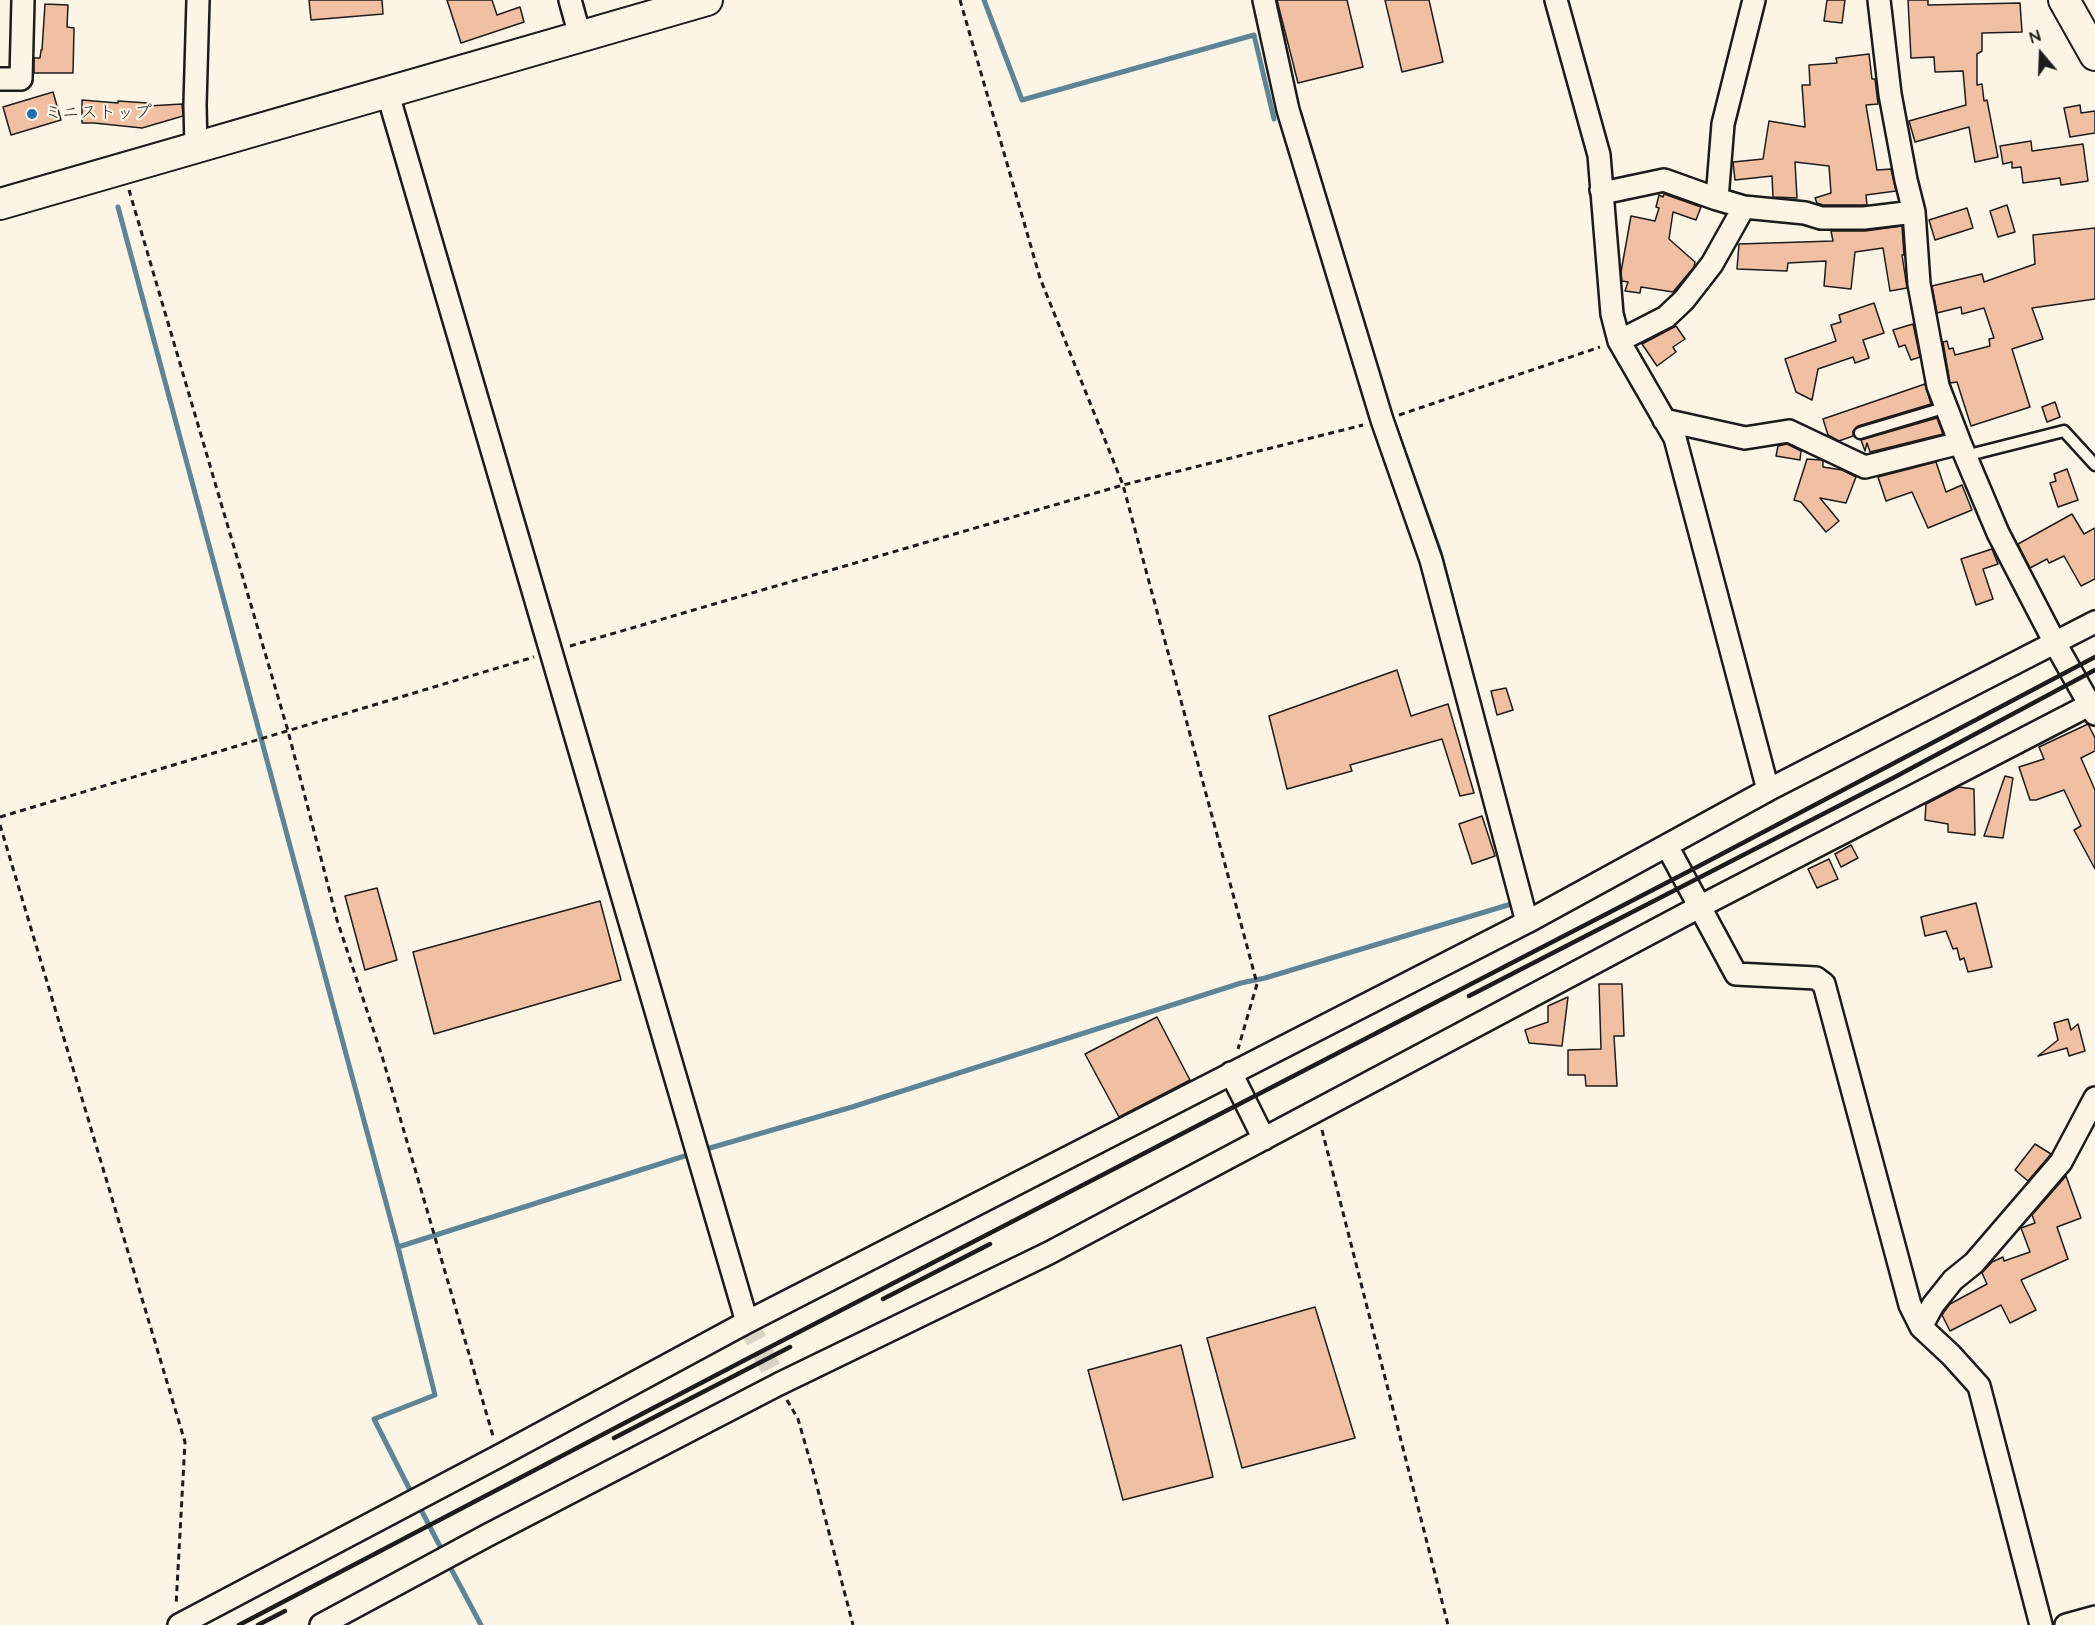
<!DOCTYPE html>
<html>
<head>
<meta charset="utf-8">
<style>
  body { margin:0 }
  #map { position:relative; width:2095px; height:1625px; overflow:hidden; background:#fcf5e5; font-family:"Architects Daughter",sans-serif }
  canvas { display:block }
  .north { position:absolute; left:2011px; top:24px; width:60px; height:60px; -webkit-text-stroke:4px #fcf5e5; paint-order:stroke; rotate:341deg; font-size:16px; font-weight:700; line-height:24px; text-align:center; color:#1c1c1c }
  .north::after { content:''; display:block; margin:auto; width:21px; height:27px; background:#1c1c1c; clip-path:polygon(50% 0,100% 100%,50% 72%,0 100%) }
</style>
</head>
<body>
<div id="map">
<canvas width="2095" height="1625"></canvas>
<div class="north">N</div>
</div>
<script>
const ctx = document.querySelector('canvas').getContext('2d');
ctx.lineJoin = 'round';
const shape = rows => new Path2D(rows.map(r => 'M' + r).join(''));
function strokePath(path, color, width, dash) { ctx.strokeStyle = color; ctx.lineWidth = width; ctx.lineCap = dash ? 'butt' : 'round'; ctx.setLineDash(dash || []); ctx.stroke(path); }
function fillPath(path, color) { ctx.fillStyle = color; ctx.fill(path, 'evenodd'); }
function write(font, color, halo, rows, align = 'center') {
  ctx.font = font + ' "Architects Daughter","Klee One",sans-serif'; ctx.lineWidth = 4.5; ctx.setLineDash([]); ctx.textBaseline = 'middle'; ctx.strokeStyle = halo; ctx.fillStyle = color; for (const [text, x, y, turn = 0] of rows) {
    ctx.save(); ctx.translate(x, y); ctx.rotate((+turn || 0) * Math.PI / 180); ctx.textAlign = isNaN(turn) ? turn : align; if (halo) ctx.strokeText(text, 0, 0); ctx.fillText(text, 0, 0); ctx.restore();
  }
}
const stream = shape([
  [984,0,1022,100,1254,35,1274,119],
  [1300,113,1303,125],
  [118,207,398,1247,435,1395,374,1419,413,1496],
  [1391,415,1440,552,1468,661],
  [703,1150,852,1107,1241,983,1265,978,1518,902],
  [398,1247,694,1153],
  [418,1504,444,1554],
  [448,1563,481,1625]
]);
const building = shape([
  [309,0,382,0,383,14,311,20,309,0],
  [447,0,492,0,497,15,520,7,524,22,461,43,447,0],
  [1277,0,1347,0,1363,67,1298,83,1277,0],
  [1385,0,1429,0,1443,62,1402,72,1385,0],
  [1827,0,1845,0,1842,23,1824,21,1827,0],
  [1908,0,1928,0,1928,5,2020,3,2022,32,1982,33,1982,51,1977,54,1977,85,1982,84,1984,101,1987,100,1998,157,1975,162,1969,127,1915,142,1909,121,1966,105,1963,71,1935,72,1934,57,1911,58,1908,0],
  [45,4,68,5,67,27,74,28,73,73,34,73,34,58,40,58,41,50,42,50,45,4],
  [1869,54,1872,79,1875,79,1878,104,1866,105,1877,170,1891,169,1896,191,1866,195,1867,205,1823,205,1817,203,1815,198,1831,193,1829,166,1795,162,1797,198,1773,197,1772,176,1735,180,1733,162,1763,159,1769,121,1805,127,1802,85,1810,85,1809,65,1837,63,1836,58,1869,54],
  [53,92,61,120,11,135,3,107,53,92],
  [82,100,118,103,118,101,148,103,148,106,182,104,183,116,142,128,94,123,82,123,82,100],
  [2080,105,2081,113,2095,111,2095,133,2070,137,2064,108,2080,105],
  [2031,141,2032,151,2083,144,2088,181,2061,185,2060,178,2023,183,2021,167,2012,168,2012,162,2003,164,2000,146,2031,141],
  [1664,194,1701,207,1696,220,1673,212,1669,239,1695,262,1694,267,1673,292,1641,287,1640,293,1625,291,1628,282,1622,281,1621,272,1631,216,1655,221,1659,208,1656,207,1659,195,1663,197,1664,194],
  [2007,205,2015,232,1998,237,1990,211,2007,205],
  [1967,208,1973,228,1935,240,1929,220,1967,208],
  [1902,226,1904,255,1902,255,1907,288,1890,291,1883,248,1855,252,1851,289,1824,286,1826,261,1788,263,1787,271,1737,269,1739,244,1833,241,1831,231,1865,231,1902,226],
  [2095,228,2095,299,2032,308,2043,339,2012,349,2030,407,1971,426,1957,382,1950,383,1943,342,1947,341,1949,349,1953,348,1955,355,1990,346,1989,339,1994,338,1984,308,1962,314,1961,307,1937,313,1932,286,1982,274,1984,282,2035,264,2033,235,2095,228],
  [1874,303,1884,333,1863,340,1869,358,1855,363,1853,357,1818,369,1812,400,1796,392,1785,359,1836,341,1831,325,1841,322,1839,315,1874,303],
  [1913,324,1920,357,1911,360,1905,345,1899,347,1893,330,1913,324],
  [1676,326,1685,339,1673,347,1676,352,1657,366,1642,344,1676,326],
  [1925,384,1931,404,1858,426,1853,431,1853,436,1839,441,1828,435,1823,419,1925,384],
  [2055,402,2060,417,2047,422,2042,407,2055,402],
  [1937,418,1943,434,1870,452,1867,443,1865,451,1861,440,1937,418],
  [1787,444,1801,451,1800,460,1776,456,1778,446,1787,444],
  [1807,459,1821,460,1823,461,1823,467,1842,470,1856,477,1846,503,1820,498,1839,521,1826,532,1801,502,1794,500,1807,459],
  [1936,462,1946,492,1962,485,1972,510,1928,528,1912,492,1886,501,1878,477,1936,462],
  [2067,469,2078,500,2058,507,2050,483,2056,481,2054,474,2067,469],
  [2072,514,2084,534,2095,528,2095,579,2081,586,2064,556,2049,563,2047,559,2030,568,2018,544,2072,514],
  [1992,549,1998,564,1983,569,1993,599,1976,605,1961,559,1992,549],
  [1397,670,1411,716,1448,704,1474,793,1460,796,1442,739,1350,765,1352,771,1287,789,1269,716,1397,670],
  [1506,688,1513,710,1497,715,1491,691,1506,688],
  [2088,724,2095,738,2095,751,2081,758,2095,790,2095,869,2074,830,2081,826,2064,790,2036,800,2030,800,2019,767,2044,759,2039,747,2088,724],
  [2005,776,2013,778,2003,838,1984,836,2005,776],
  [1959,787,1974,789,1975,835,1948,832,1948,824,1925,820,1926,804,1959,787],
  [1482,816,1495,856,1472,864,1459,824,1482,816],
  [1851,845,1858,858,1841,867,1835,854,1851,845],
  [1829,859,1838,879,1817,888,1808,869,1829,859],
  [377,888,397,960,365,970,345,896,377,888],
  [600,901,621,980,434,1034,413,952,600,901],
  [1976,903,1992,967,1968,972,1964,958,1960,960,1957,948,1953,949,1946,931,1925,936,1921,917,1976,903],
  [1599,984,1622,984,1624,1036,1614,1036,1617,1086,1586,1086,1585,1075,1568,1075,1568,1050,1601,1049,1599,984],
  [1568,997,1562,1046,1529,1043,1525,1030,1548,1022,1548,1006,1568,997],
  [1157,1017,1190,1080,1119,1117,1085,1054,1157,1017],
  [2068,1019,2071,1030,2078,1024,2085,1051,2069,1056,2067,1048,2038,1056,2058,1040,2054,1023,2068,1019],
  [2035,1144,2051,1154,2028,1181,2015,1170,2035,1144],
  [2066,1176,2081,1218,2057,1227,2068,1259,2021,1280,2036,1310,2010,1323,2001,1305,1950,1331,1942,1315,1944,1312,1950,1304,1987,1284,1982,1273,1992,1262,2003,1257,2004,1261,2030,1252,2021,1228,2035,1223,2032,1215,2066,1176],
  [1315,1307,1355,1438,1242,1468,1207,1338,1315,1307],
  [1181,1345,1213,1477,1123,1500,1088,1370,1181,1345]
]);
const streetTunnel = shape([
  [747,1322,779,1384]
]);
const path = shape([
  [960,0,1040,278,1123,485,1255,976,1257,984,1238,1049],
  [129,190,288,731,337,920,382,1056,493,1436],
  [1399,415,1600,347],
  [570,646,1123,485,1363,425],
  [0,817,534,657],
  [0,825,185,1442,176,1606],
  [1322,1130,1448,1625],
  [787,1400,798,1419,813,1471,853,1625]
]);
const lane = shape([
  [1860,433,1947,407],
  [1965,456,2064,431,2095,465]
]);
const street = shape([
  [570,0,580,36],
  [1264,0,1288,110,1382,420,1431,560,1527,922],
  [1556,0,1599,155,1612,314,1619,341,1675,438,1768,790],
  [1879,0,1890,94,1906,180,1914,212,1919,284,1938,386,1960,443,1998,533,2055,643,2095,714],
  [0,79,21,79,23,0],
  [387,91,747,1322],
  [196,147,195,105,198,0],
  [1601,190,1612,191,1664,180,1717,199,1744,207,1805,213,1821,218,1864,218,1914,212],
  [1717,199,1723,124,1754,0],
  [1619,341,1666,317,1684,300,1712,264,1744,207],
  [1664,420,1745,438,1789,431,1865,467,1960,443],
  [1667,846,1736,974,1816,978,1824,984,1910,1305,1921,1327,1951,1355,1979,1386,2041,1625],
  [1231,1073,1264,1139],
  [1921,1327,1933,1305,1953,1280,1974,1263,2061,1162,2095,1098],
  [179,1625,499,1456,747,1322,1527,922,1768,790,2095,622],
  [321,1625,488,1535,779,1384,1049,1253,1701,906,2095,702],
  [2066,1625,2095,1617]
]);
const secondary = shape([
  [2064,0,2095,55],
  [0,204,707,0]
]);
const rail = shape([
  [1469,996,1893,778,2095,670],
  [883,1299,990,1244],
  [614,1438,790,1347],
  [239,1625,743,1361,1699,866,2095,657],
  [258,1625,285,1611]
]);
const markers = [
  [32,114,6,"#1f6fb2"]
];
const poiNames = [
  ["ミニストップ",44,114]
];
strokePath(stream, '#5d8597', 5);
fillPath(building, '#f1bfa2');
strokePath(building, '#1c1c1c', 1.5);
strokePath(streetTunnel, '#dad4c7', 21, [21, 10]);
strokePath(lane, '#1c1c1c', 15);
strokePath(street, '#1c1c1c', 26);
strokePath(secondary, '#1c1c1c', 34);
strokePath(path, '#1c1c1c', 3, [6, 4.5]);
strokePath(lane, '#fcf5e5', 10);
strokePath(street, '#fcf5e5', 21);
strokePath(secondary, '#fcf5e5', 30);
strokePath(rail, '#1c1c1c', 4.5);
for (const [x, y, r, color] of markers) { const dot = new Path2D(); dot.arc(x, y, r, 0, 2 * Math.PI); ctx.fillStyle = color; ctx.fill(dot); strokePath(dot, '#fcf5e5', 2); }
write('18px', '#1c1c1c', '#fcf5e5', poiNames, 'left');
</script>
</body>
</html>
